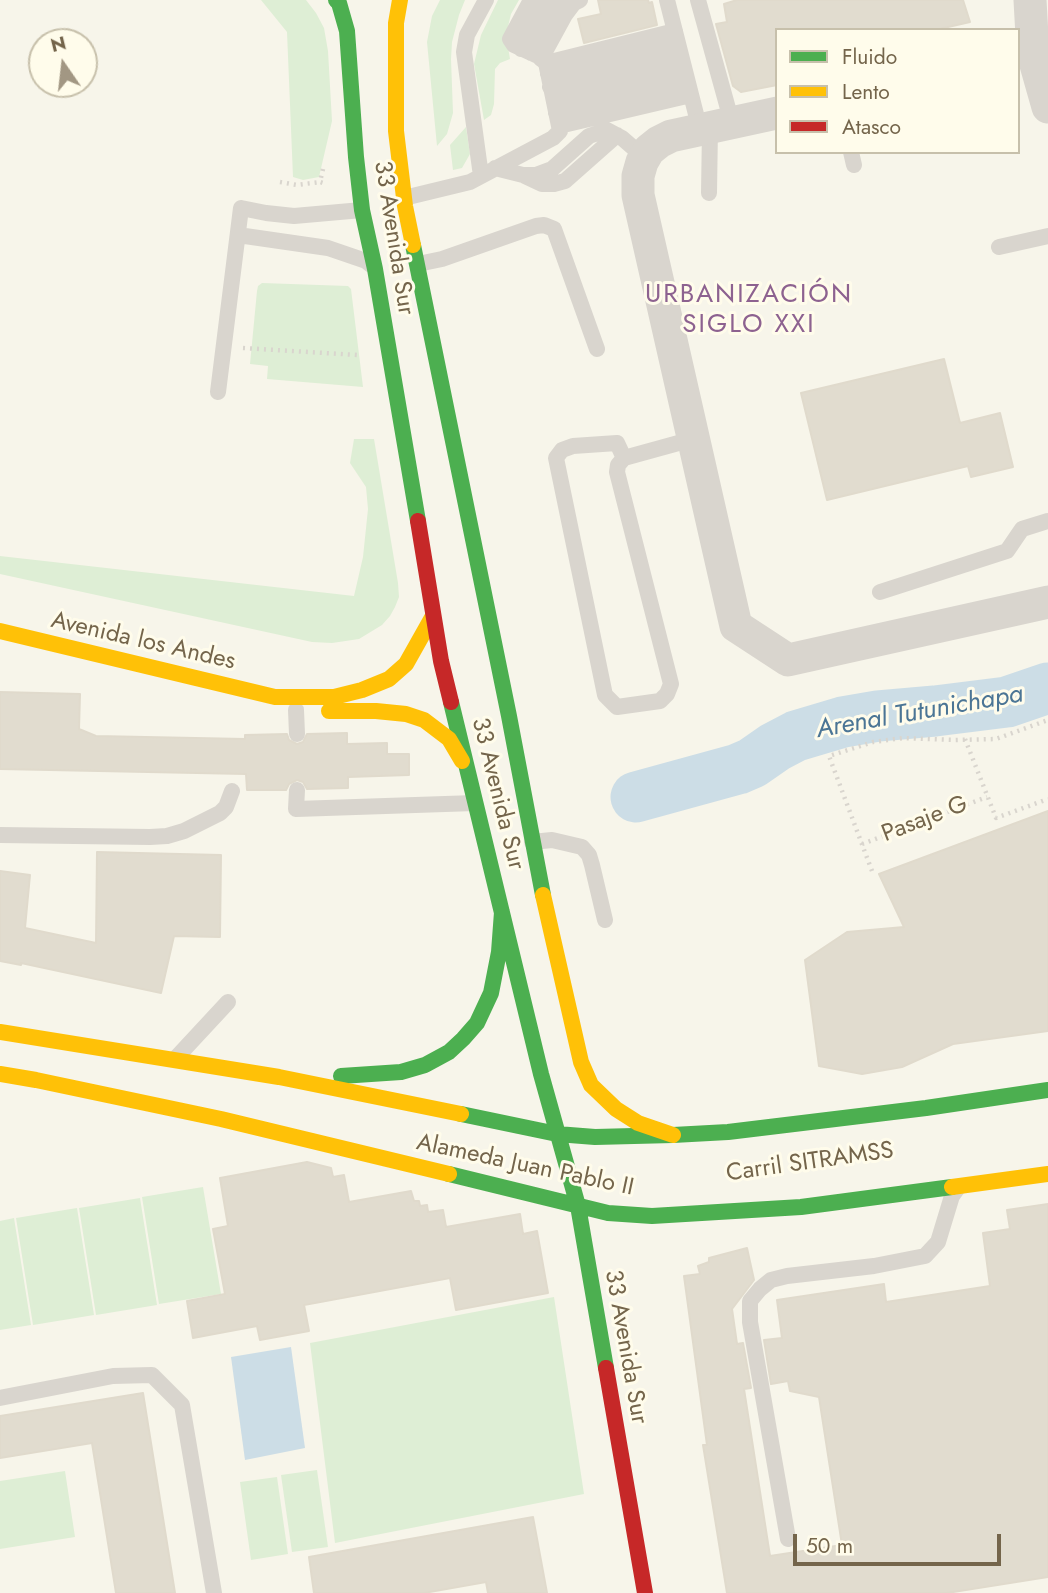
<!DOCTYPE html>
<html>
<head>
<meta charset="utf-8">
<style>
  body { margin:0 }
  #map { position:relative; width:1048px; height:1593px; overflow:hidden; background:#f7f5ea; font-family:Jost,sans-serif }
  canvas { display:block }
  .legend { position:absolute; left:775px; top:28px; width:245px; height:126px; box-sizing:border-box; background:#fffceb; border:2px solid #c7c0ab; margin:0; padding:9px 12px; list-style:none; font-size:21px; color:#74654b }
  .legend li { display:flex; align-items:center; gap:14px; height:35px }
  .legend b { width:35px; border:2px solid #c7c0ab }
  .north { position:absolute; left:28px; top:28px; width:70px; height:70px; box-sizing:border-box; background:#fffceb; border:2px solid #c7c0ab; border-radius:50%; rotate:346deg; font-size:19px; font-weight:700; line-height:28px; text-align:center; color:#74654b }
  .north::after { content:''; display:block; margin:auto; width:24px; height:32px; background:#a29783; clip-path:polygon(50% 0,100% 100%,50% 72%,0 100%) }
  .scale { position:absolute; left:793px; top:1534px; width:208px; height:32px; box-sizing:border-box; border:4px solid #74654b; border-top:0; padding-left:9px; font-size:21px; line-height:24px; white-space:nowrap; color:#74654b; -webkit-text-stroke:5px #fffceb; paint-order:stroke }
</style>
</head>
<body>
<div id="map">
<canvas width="1048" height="1593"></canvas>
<ul class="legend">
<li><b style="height:9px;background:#4caf50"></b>Fluido</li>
<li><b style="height:9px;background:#ffc107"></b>Lento</li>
<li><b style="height:9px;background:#c62828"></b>Atasco</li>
</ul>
<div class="north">N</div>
<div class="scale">50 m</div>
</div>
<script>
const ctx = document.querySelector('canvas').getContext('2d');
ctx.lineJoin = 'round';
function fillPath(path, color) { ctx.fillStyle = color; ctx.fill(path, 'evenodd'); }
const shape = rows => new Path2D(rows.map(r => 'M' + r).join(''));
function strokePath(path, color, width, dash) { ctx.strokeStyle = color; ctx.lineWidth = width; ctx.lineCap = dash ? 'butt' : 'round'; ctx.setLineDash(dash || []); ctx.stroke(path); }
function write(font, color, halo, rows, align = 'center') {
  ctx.font = font + ' Jost,sans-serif'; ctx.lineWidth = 6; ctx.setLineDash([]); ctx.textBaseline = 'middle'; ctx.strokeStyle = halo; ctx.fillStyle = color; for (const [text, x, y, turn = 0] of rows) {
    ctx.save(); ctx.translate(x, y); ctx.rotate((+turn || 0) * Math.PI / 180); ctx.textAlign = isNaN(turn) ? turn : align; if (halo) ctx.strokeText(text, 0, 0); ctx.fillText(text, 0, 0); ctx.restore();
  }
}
const green = shape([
  [261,0,306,0,316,13,324,28,328,51,332,121,319,177,303,180,293,177,287,32],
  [440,0,465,0,459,15,452,42,451,59,453,113,447,134,437,146,427,42,432,16],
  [498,0,519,0,511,14,506,35,510,59,500,63,495,69,494,104,491,115,484,120,474,64,481,35],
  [466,127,470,154,462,168,453,170,450,145],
  [262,283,348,286,351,289,363,387,267,379,268,366,250,364,257,291,258,286],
  [354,439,374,439,398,583,399,597,395,607,390,616,382,625,359,639,332,643,312,642,0,574,0,556,354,596,363,557,368,509,366,487,350,463],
  [203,1187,221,1294,159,1304,142,1197],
  [140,1198,157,1305,96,1315,79,1208],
  [77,1208,94,1315,33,1325,16,1218],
  [14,1218,31,1325,0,1330,0,1221],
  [554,1297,584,1494,335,1543,310,1343],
  [317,1470,328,1547,292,1552,281,1475],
  [65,1471,75,1537,0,1549,0,1481],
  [277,1477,288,1554,251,1560,240,1482]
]);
const water = shape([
  [291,1347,305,1448,245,1460,231,1357]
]);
const river = shape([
  [636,797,738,769,752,763,775,747,796,736,843,722,878,716,935,711,1007,702,1048,688]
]);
const building = shape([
  [598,0,648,0,649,3,652,2,657,25,584,43,578,19,601,14,598,0],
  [737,0,963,0,970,22,935,30,777,30,777,85,741,92,733,86,716,24,727,22,724,4,737,0],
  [944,359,960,423,1000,413,1013,467,971,477,968,466,827,500,801,393,944,359],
  [0,692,80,694,79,729,96,736,245,739,245,735,287,734,289,740,297,744,303,742,307,734,347,733,347,744,387,743,387,754,409,754,409,775,348,777,348,788,307,789,303,782,297,780,289,784,286,790,247,790,246,774,0,769,0,692],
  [1048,811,1048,1031,953,1044,902,1067,862,1074,819,1066,805,960,847,932,904,927,879,874,1048,811],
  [97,852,221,855,220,937,174,936,161,993,21,963,21,965,0,961,0,871,30,875,25,928,96,943,97,852],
  [307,1162,331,1168,333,1177,344,1175,349,1202,411,1191,414,1201,419,1201,420,1206,427,1205,428,1212,443,1210,446,1227,520,1214,523,1234,537,1231,548,1293,456,1310,450,1278,304,1305,309,1331,260,1340,257,1326,193,1338,187,1301,225,1294,213,1229,228,1226,220,1178,307,1162],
  [1048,1204,1048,1577,947,1593,727,1593,703,1445,707,1445,684,1276,700,1274,698,1266,709,1262,709,1258,747,1248,754,1280,732,1309,737,1344,743,1343,751,1388,744,1389,770,1556,842,1545,819,1397,790,1391,788,1381,771,1384,764,1340,782,1338,777,1300,884,1284,886,1302,990,1286,983,1233,1010,1229,1007,1210,1048,1204],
  [143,1393,175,1593,116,1593,92,1443,0,1458,0,1416,143,1393],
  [533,1517,547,1593,488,1593,486,1582,424,1593,314,1593,309,1557,533,1517]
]);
const path = shape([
  [323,169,320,182,326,184],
  [280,182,297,185,320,182],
  [243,348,357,355],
  [965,739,996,818,1048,799],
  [862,844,987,797],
  [872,871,829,756,873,742,903,738,955,740,996,739,1048,720]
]);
const lane = shape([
  [667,0,700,130],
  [698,0,732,123],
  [521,49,548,0],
  [531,53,563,0],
  [541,59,565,15,574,3,580,0],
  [546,63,675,31],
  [548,74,678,44],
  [550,87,681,56],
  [554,102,684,71],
  [556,113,687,83],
  [559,126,691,95],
  [851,152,854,165],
  [495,168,523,175,536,175,552,169,589,136,607,130,622,138,645,158],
  [481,176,464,52,467,35,486,0],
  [525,176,542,184,554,184,565,181,617,135],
  [709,193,710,128],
  [404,198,470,182,553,138,560,131,546,63,538,56,514,45,510,39,531,0],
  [238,235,328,248,366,261,371,265],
  [999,247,1048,236],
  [418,264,442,259,536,226,544,225,554,229,597,349],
  [218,392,241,208,266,213,294,216,362,210],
  [624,458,617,443,573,446,562,450,556,458,605,695,617,707,660,701,667,694,671,684,617,472,618,465,624,458,693,439],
  [880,592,1007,551,1022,529,1048,521],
  [296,710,297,734],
  [297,790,296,809,475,803],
  [0,835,150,837,167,836,184,831,220,813,226,807,232,791],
  [532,842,552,840,582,847,589,855,592,865,605,920],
  [176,1058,228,1002],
  [0,1398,113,1376,152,1375,182,1405,214,1593],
  [788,1539,750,1322,750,1301,760,1289,771,1280,787,1276,874,1266,925,1256,938,1242,952,1196,957,1189]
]);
const street = shape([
  [1030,0,1033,54,1048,107],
  [777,113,671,136,659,142,649,150,642,162,638,176,638,195,736,626,788,660,1048,602]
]);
const fast = shape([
  [336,0,339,3,347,31,356,157,362,210,375,269,418,521],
  [413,245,509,716,543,895],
  [451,702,541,1074,578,1206,606,1368],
  [341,1076,401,1072,425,1065,449,1052,463,1039,477,1023,491,993,499,952,502,912],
  [461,1114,557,1134,595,1137,673,1135,728,1132,926,1108,1048,1090],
  [449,1174,608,1213,652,1216,801,1207,952,1187]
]);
const slow = shape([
  [400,0,396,23,396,131,405,206,413,245],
  [0,631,275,697,334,697,362,690,389,679,406,664,433,616],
  [329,711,376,711,406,714,424,720,449,739,462,761],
  [543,895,581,1062,591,1085,616,1109,638,1123,673,1135],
  [0,1032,279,1077,461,1114],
  [0,1074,36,1080,221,1119,449,1174],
  [952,1187,1048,1174]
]);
const jam = shape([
  [418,521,441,661,451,702],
  [606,1368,645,1593]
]);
const streetNames = [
  ["33 Avenida Sur",393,238,81],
  ["Avenida los Andes",143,642,13],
  ["33 Avenida Sur",497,794,76],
  ["Pasaje G",925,820,-21],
  ["Carril SITRAMSS",810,1163,-8],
  ["Alameda Juan Pablo II",525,1166,12],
  ["33 Avenida Sur",625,1347,80]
];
const neighbourhoodNames = [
  ["URBANIZACIÓN",749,296],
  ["SIGLO XXI",749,326]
];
const waterNames = [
  ["Arenal Tutunichapa",920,713,-10]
];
fillPath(green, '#deeed5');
fillPath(water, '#ccdde6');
strokePath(river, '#ccdde6', 51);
fillPath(building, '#e1dccf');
strokePath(building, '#e0dacc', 2);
strokePath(path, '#d9d5ce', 4.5, [2, 5]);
strokePath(lane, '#d9d5ce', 16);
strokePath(street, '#d9d5ce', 33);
strokePath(fast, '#4caf50', 16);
strokePath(slow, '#ffc107', 16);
strokePath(jam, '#c62828', 16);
write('24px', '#74654b', '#fffceb', streetNames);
ctx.letterSpacing = '2px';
write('26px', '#8d6290', '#fffceb', neighbourhoodNames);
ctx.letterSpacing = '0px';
write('italic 26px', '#4b7595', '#fffceb', waterNames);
</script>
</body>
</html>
